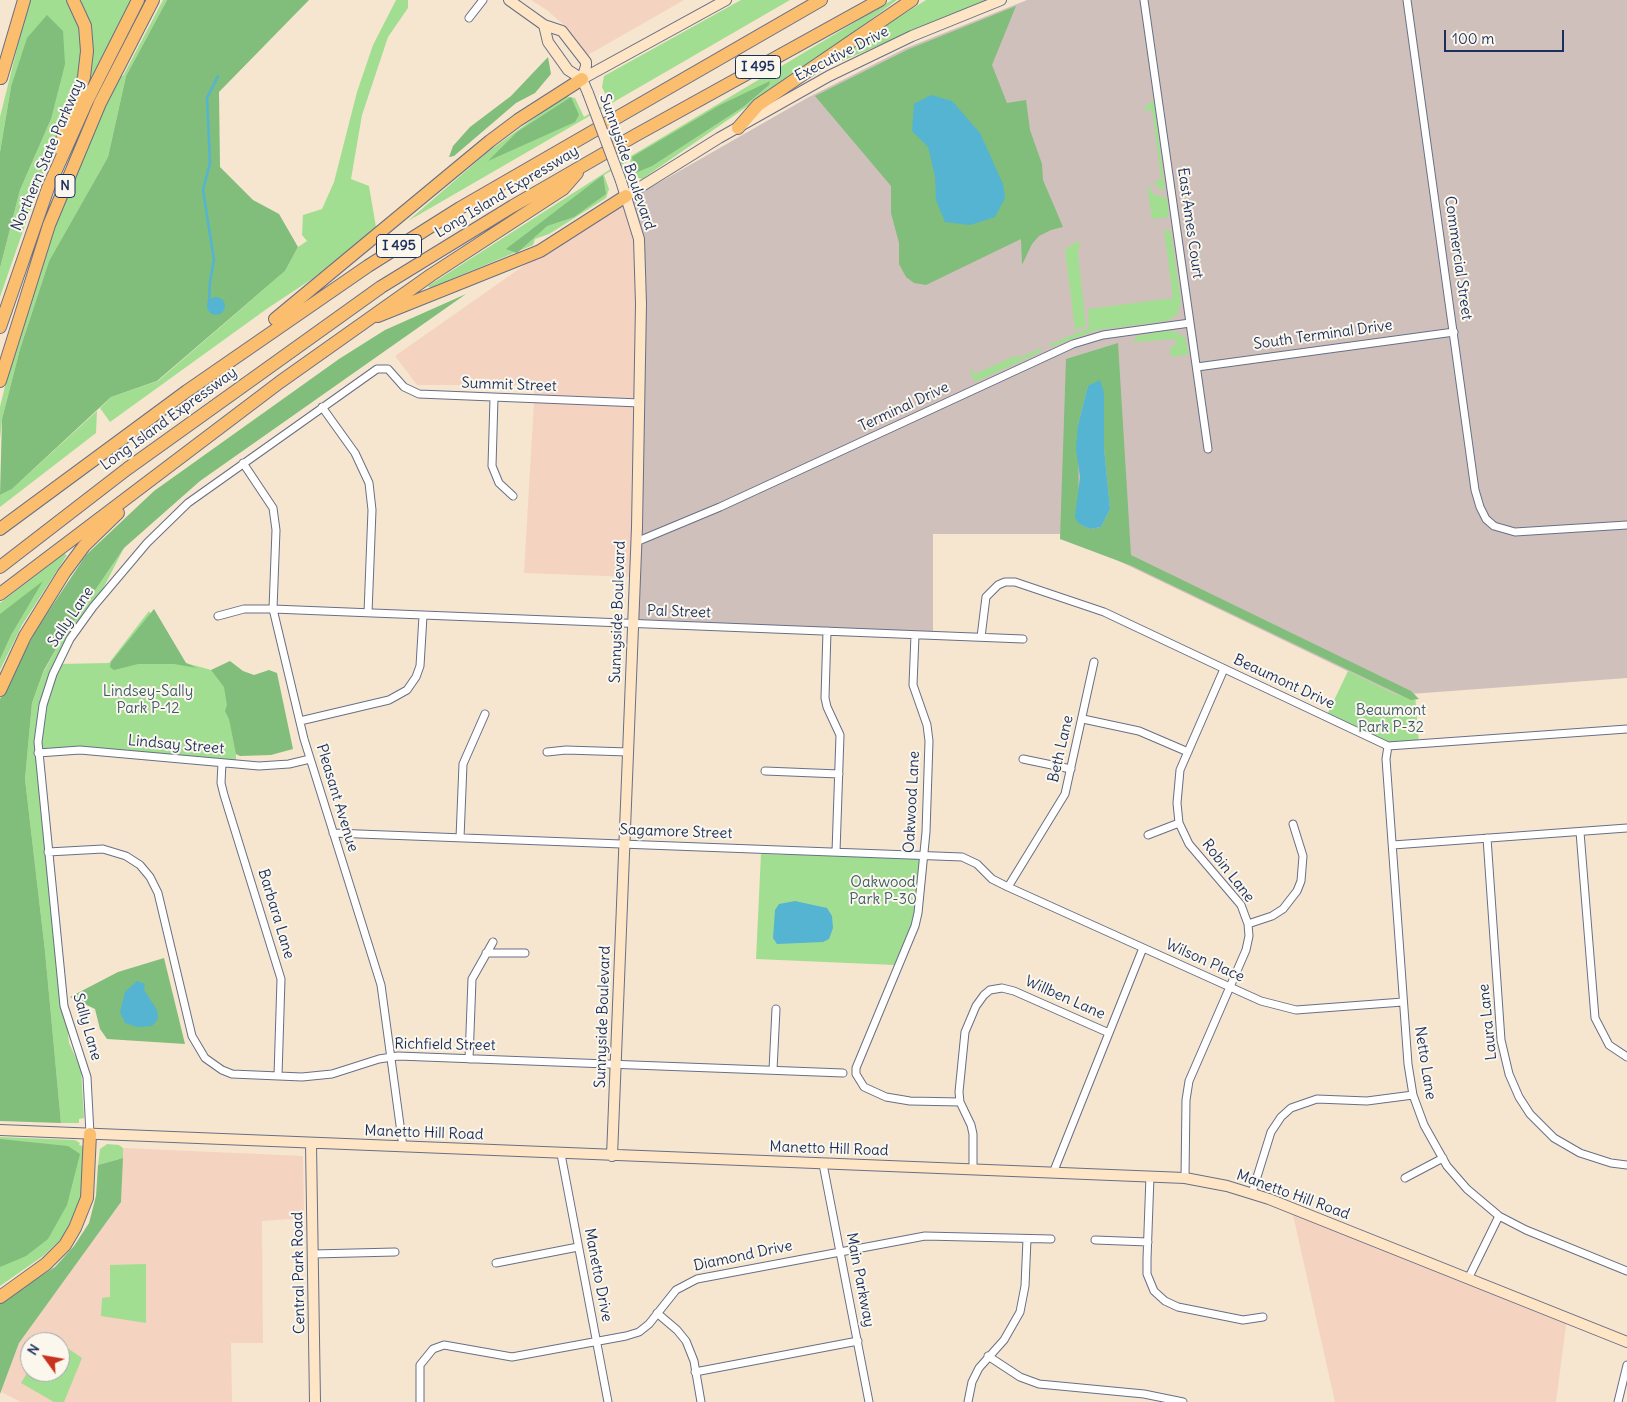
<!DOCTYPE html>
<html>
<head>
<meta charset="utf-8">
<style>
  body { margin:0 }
  #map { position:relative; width:1627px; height:1402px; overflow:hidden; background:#f6e6cf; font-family:Delius,sans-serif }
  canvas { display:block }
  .north { position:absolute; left:20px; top:1332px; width:50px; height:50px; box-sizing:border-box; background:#fbf7ec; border:1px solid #a1a7b3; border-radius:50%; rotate:302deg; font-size:14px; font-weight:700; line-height:20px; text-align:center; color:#1b2f5e }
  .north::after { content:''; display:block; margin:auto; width:18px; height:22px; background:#c8321e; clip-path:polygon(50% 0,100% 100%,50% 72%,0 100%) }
  .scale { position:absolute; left:1444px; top:30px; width:120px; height:22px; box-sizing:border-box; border:2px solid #1b2f5e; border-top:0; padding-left:6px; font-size:15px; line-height:18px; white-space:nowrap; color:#1b2f5e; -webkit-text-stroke:4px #fbf7ec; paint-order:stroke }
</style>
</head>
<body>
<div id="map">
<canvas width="1627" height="1402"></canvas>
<div class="north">N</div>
<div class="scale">100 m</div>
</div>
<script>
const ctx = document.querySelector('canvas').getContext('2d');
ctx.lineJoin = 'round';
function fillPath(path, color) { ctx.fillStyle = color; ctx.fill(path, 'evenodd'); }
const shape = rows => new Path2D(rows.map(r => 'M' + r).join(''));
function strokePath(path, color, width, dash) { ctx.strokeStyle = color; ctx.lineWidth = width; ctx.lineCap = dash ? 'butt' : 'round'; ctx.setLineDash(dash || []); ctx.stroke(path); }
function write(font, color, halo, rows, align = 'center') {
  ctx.font = font + ' Delius,sans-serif'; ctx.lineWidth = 4; ctx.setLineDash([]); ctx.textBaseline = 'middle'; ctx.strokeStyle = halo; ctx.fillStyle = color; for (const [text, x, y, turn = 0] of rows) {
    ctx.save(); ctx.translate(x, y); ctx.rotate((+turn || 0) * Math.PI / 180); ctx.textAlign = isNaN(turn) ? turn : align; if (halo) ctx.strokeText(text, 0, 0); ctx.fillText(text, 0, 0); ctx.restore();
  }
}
const built = shape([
  [531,0,684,0,588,55,566,27,547,10],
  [629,197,640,241,634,577,524,573,535,385,417,385,395,356,539,255],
  [123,1148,303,1156,304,1218,262,1221,263,1343,231,1343,232,1402,21,1402,1,1392,19,1343,121,1202],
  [30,1342,60,1342,60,1372,30,1372],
  [1291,1206,1567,1318,1556,1402,1335,1402]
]);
const industrial = shape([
  [1027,0,1627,0,1627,678,1397,695,1063,534,933,534,933,636,632,625,642,305,629,197,655,185,807,98,906,48]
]);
const green = shape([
  [29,0,70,0,80,21,82,51,77,86,64,125,40,182,0,297,0,268,20,190,51,119,11,87,0,152,0,117],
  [76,0,131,0,95,72,85,83],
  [163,0,167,0,126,76,108,157,49,261,20,349,2,419,0,439,0,407,6,382,50,235,118,76,123,76],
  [396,0,408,0,408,8,388,37,362,115,351,179,369,186,376,227,312,279,268,308,110,422,100,408,111,397,158,381,285,271,298,247,307,241,302,235,303,215,322,209,334,182,357,92,373,45],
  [741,0,790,0,408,221,489,151,565,96,575,98,584,117,609,102,602,87,604,76],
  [892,0,897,0,828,51,642,179,636,177,630,160,604,175,609,189,606,198,549,234,535,239,533,245,430,288,428,286,631,156],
  [926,0,986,0,835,64,858,43],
  [1152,101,1154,102,1165,190,1159,189,1154,182,1161,179,1152,110,1146,111,1144,108],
  [1147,184,1153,194,1167,198,1169,217,1152,219],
  [1164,230,1171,231,1181,302,1177,315,1167,321,1097,330,1051,347,1048,345,1089,328,1088,309,1173,298],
  [1080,240,1078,254,1086,326,1075,330,1065,249],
  [1171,330,1185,337,1189,354,1171,357,1170,347,1176,346,1175,339,1133,342,1137,336],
  [1041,348,1041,352,975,382,970,371,972,369,975,374,1017,355,1017,359],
  [97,411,96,433,0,507,0,495,12,489],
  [124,548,92,610,70,641,58,664,109,663,149,611,186,663,211,670,236,671,236,764,79,749,40,752,69,1043,81,1069,84,1118,79,1119,79,1123,61,1123,45,951,25,779,32,703,44,671,61,640],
  [64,554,67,555,22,625,0,670,0,603],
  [1348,671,1397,695,1415,694,1419,744,1388,746,1326,717],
  [761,854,920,858,913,926,894,965,756,959],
  [0,1137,75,1140,80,1143,79,1145,83,1146,84,1174,80,1199,71,1222,61,1239,43,1256,0,1286],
  [107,1144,119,1145,123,1148,123,1158,98,1165,100,1149],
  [146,1264,146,1323,101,1316,102,1298,110,1297,110,1265],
  [60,1343,82,1358,64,1402,54,1402,21,1383,30,1368,30,1372,60,1372]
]);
const forest = shape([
  [167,0,309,0,219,92,220,167,253,200,279,214,298,247,285,271,157,381,111,397,12,489,0,495,2,419,20,349,49,261,108,157,126,76],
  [1016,6,992,65,1007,103,1026,100,1030,130,1042,164,1043,180,1063,227,1051,230,1039,236,1032,244,1022,265,1021,239,926,285,914,283,906,277,899,264,899,243,891,213,891,186,815,96,909,49],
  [47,15,63,31,65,64,51,119,20,190,0,268,0,152,11,87,27,38],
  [548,57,551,74,535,93,516,103,454,156,449,157,453,146,470,127,511,96],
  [770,81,769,85,743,107,652,166,635,173,632,157,720,105],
  [571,97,579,115,575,122,488,161,517,132],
  [603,175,606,194,574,217,547,226,517,253,506,249],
  [466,294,200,481,124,548,61,640,44,670,32,703,25,779,45,951,61,1123,0,1121,0,699,36,630,86,555,154,491,339,359,385,330],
  [1118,343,1131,555,1411,691,1419,699,1411,700,1132,566,1060,539,1066,359],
  [1088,386,1104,393,1104,448,1110,509,1101,527,1090,529,1079,524,1078,425],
  [43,581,11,635,0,659,0,614],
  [154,609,186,663,197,668,174,664,138,664,114,670,110,667,111,662],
  [230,661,243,671,254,675,269,670,277,673,293,749,271,755,240,756,236,754,229,719,225,711,227,705,224,687,211,670],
  [164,958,185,1044,107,1039,100,1029,95,1009,70,997,118,972],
  [0,1139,68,1146,80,1154,67,1205,48,1239,26,1256,0,1267],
  [123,1158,121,1202,19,1343,0,1394,0,1302,55,1267,74,1246,89,1223,96,1196,98,1165]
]);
const water = shape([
  [931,95,952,101,980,133,1003,184,1005,198,995,217,970,225,945,222,936,200,935,176,928,147,912,131,914,104],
  '207 306a9 9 0 1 1 18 0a9 9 0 1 1-18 0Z',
  [1100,380,1104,393,1104,448,1110,509,1101,527,1090,529,1079,524,1075,517,1080,477,1076,449,1078,425,1088,386],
  [795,901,827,908,832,916,833,928,829,939,823,942,777,944,773,938,775,910,779,904],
  [137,981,145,984,144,990,157,1010,158,1019,152,1026,137,1027,125,1023,120,1012,125,992]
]);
const stream = shape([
  [209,302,210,281,214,260,203,190,210,163,207,98,218,76]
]);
const street = shape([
  [1144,0,1208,449],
  [1407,0,1475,490,1480,507,1486,519,1494,526,1515,532,1627,525],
  [469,18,483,0],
  [1197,367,1454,332],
  [494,398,492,466,499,483,513,496],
  [322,407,355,453,369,483,372,510,368,613],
  [243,463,273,508,276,530,273,609,304,739,381,985,403,1147],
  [636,542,720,507,1073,344,1103,335,1190,323],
  [218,616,244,609,273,609,1023,639],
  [827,631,825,698,827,707,840,735,836,852],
  [915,635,913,685,927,725,929,741,926,832,918,913,915,926,856,1068,856,1074,864,1087,886,1097,910,1101,960,1102],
  [981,637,986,597,998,585,1005,582,1015,582,1104,612,1388,746,1627,729],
  [1083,719,1139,731,1188,752],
  [300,721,389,700,407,690,416,677,420,666,423,616],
  [1388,746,1386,759,1408,1064,1413,1095,1424,1125,1447,1166,1467,1189,1499,1216,1526,1230,1627,1271],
  [547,752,566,750,628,752],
  [38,753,80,750,259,766,289,764,310,759],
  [1023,759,1071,769],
  [222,763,221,783,224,795,281,979,278,1076],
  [765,771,839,774],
  [1580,832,1595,1018,1609,1045,1627,1057],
  [333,833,962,857,977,864,992,879,1008,887,1261,1001,1296,1010,1403,1002],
  [1148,835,1179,823],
  [460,838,463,764,485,714],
  [1487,838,1501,1040,1509,1074,1519,1097,1530,1114,1554,1138,1580,1153,1611,1163,1627,1165],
  [1393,845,1627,828],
  [48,852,103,849,126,856,140,865,150,877,158,893,192,1036,205,1058,222,1070,232,1074,302,1077,332,1074,379,1059,398,1056,843,1073],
  [1008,887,1065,794,1094,662],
  [1248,924,1272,916,1283,909,1297,891,1301,881,1303,856,1293,824],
  [486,953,525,953],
  [469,1059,472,979,493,942],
  [773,1070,776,1009],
  [90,1134,87,1077,64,1006,38,742,43,705,53,674,70,639,93,607,147,543,188,503,377,369,388,369,404,387,419,394,640,403],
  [561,1154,608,1402],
  [823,1164,869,1402],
  [973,1170,973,1134,971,1125,960,1102,959,1092,965,1032,976,1006,984,995,990,990,1002,988,1014,991,1109,1033],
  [1053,1173,1143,948],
  [1150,1176,1147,1259,1147,1274,1154,1291,1165,1301,1178,1307,1243,1320,1263,1317],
  [1185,1178,1186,1100,1189,1081,1246,950,1249,936,1248,924,1241,905,1189,844,1179,823,1177,803,1180,770,1224,669],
  [1405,1178,1443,1158],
  [1252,1193,1271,1132,1281,1117,1291,1108,1317,1099,1367,1101,1413,1095],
  [1095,1240,1148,1242],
  [313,1254,395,1252],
  [496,1263,578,1247],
  [1468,1279,1499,1216],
  [657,1313,677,1330,686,1341,694,1361,701,1402],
  [988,1356,1020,1377,1039,1384,1144,1394,1183,1402],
  [695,1372,858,1341],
  [420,1402,420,1365,433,1349,444,1345,512,1357,626,1336,639,1332,649,1324,676,1290,697,1279,925,1236,1051,1239],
  [968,1402,972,1382,979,1368,1004,1340,1020,1312,1025,1286,1027,1239],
  [1618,1402,1627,1365]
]);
const secondary = shape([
  [509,0,544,25,562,31,586,62,586,66,582,79],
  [544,25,548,42,568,70,582,79,588,93],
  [582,79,726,0],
  [626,196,719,138,829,76,912,36,1001,0],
  [0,1130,1185,1178,1227,1186,1269,1199,1627,1342],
  [311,1144,315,1402],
  [612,1156,637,527,641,304,639,239,621,181]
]);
const highway = shape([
  [1,78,24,0],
  [738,128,758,105,912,0],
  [59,148,84,77,87,51,85,26,73,0],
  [378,316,540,251,626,196],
  [275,319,490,141,518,120,582,79],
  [0,327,48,188,87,101,138,0],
  [0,381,49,225,100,103,153,0],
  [0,529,187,391,368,266,460,208,821,0],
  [0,567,127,469,381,287,513,206,636,135,880,0],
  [0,594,280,382,431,275,563,189,577,173],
  [0,690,25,636,64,573,84,546,118,513],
  [0,1297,46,1264,65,1245,75,1228,87,1198,90,1134]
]);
const secondaryBridge = shape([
  [588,93,621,181]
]);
const shields = [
  [758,67,45],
  [65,186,20],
  [399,246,45]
];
const shieldNames = [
  ["I 495",758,67],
  ["N",65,186],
  ["I 495",399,246]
];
const streetNames = [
  ["Executive Drive",842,54,-27],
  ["Northern State Parkway",48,155,-67],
  ["Sunnyside Boulevard",627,162,71],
  ["Long Island Expressway",507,192,-31],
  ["East Ames Court",1190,223,82],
  ["Commercial Street",1458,258,82],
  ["South Terminal Drive",1323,335,-8],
  ["Summit Street",509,385,2],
  ["Terminal Drive",904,407,-25],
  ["Long Island Expressway",169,419,-36],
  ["Sunnyside Boulevard",618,612,-88],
  ["Pal Street",679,612,2],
  ["Sally Lane",71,617,-56],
  ["Beaumont Drive",1284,682,25],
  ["Lindsay Street",176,745,5],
  ["Beth Lane",1061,749,-77],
  ["Pleasant Avenue",337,798,73],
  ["Oakwood Lane",912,802,-87],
  ["Sagamore Street",676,832,2],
  ["Robin Lane",1228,871,52],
  ["Barbara Lane",276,914,73],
  ["Wilson Place",1205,961,24],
  ["Willben Lane",1065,998,24],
  ["Sunnyside Boulevard",603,1017,-88],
  ["Laura Lane",1488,1022,-96],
  ["Sally Lane",87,1027,74],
  ["Richfield Street",445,1045,1],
  ["Netto Lane",1425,1063,81],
  ["Manetto Hill Road",424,1133,2],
  ["Manetto Hill Road",829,1149,2],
  ["Manetto Hill Road",1293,1195,20],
  ["Diamond Drive",743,1256,-12],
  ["Central Park Road",299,1273,-91],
  ["Manetto Drive",598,1275,79],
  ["Main Parkway",860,1280,79]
];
const parkNames = [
  ["Lindsey-Sally",148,692],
  ["Park P-12",148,709],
  ["Beaumont",1391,711],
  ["Park P-32",1391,728],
  ["Oakwood",883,883],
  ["Park P-30",883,900]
];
fillPath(built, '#f4d3c1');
fillPath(industrial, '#d0c0bc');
fillPath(green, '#a2de91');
fillPath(forest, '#81bd7b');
fillPath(water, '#54b4d2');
strokePath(stream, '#54b4d2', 2.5);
strokePath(street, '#686f86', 9);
strokePath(secondary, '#686f86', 12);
strokePath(highway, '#686f86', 14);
strokePath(street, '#fff', 7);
strokePath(secondary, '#fde5c5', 10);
strokePath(highway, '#fbbe6e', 12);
strokePath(secondaryBridge, '#686f86', 12, []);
strokePath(secondaryBridge, '#fde5c5', 10);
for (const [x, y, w] of shields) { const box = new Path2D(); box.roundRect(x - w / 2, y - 11.5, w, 23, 4); ctx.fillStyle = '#fbf7ec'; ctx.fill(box); strokePath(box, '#1b2f5e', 1); }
write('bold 14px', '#1b2f5e', null, shieldNames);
write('15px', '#1b2f5e', '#fbf7ec', streetNames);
write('15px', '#3d5b6b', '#fbf7ec', parkNames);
</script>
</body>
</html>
